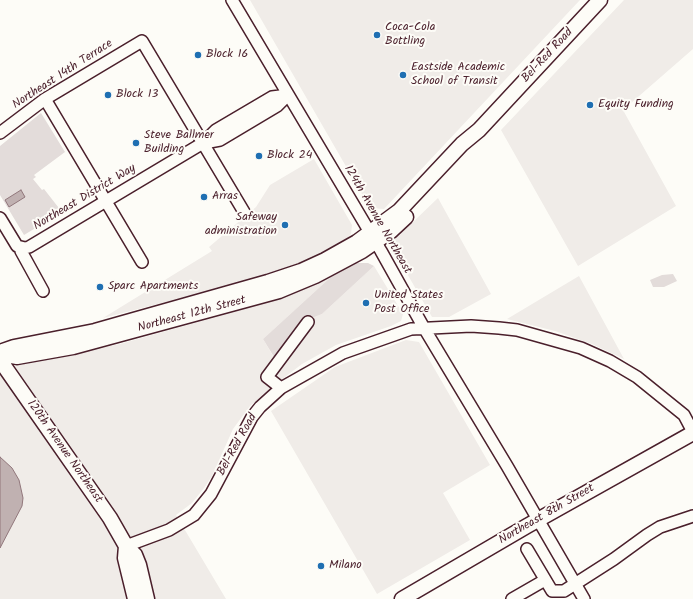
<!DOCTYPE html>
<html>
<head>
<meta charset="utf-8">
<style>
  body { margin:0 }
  canvas { display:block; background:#fdfcf7 }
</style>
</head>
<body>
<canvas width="693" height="599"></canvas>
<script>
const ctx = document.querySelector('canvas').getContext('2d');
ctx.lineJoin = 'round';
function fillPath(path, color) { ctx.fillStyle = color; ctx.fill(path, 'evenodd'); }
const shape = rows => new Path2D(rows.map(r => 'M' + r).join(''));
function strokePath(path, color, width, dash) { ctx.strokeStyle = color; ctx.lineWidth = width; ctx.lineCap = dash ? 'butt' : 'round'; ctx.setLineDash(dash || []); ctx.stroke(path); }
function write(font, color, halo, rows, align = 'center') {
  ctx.font = font + ' Kalam,sans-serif'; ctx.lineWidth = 4; ctx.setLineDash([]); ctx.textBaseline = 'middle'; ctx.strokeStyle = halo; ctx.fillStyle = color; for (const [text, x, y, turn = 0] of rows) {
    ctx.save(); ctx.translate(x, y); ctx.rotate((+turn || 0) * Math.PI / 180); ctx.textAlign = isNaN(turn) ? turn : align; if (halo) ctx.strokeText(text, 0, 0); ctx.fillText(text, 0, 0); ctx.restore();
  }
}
const built = shape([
  [250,0,580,0,384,209,370,208],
  [624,0,693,0,693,49,623,110,676,206,578,266,501,130],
  [314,159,352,225,351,234,344,242,322,255,333,275,263,339,273,356,302,322,322,314,374,266,403,314,401,321,391,326,336,345,302,364,273,386,250,406,233,429,212,476,204,488,192,503,176,515,226,599,0,599,0,369,120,344,245,309,232,285,103,318,212,251,209,247,256,207,270,185],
  [438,198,491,294,449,317,432,317,390,244],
  [579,276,624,359,592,344,555,331,507,319],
  [406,340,419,342,490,465,443,493,470,540,377,594,271,411,335,367]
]);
const green = shape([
  [41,113,65,152,34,175,36,177,33,179,42,190,44,189,62,212,24,235,0,195,0,146],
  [356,263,368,263,374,266,322,314,302,322,274,357,263,339,333,275],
  [673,274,677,281,664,287,653,287,650,280,662,275]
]);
const water = shape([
  [21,190,25,197,9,207,5,200,21,190],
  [0,457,12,468,19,480,23,498,22,506,0,548,0,457]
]);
const minor = shape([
  [232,0,381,251,424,328,507,466,584,599],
  [45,99,142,262],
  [0,133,45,99,142,41,244,212],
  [204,143,220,140,277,106,288,95],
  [0,218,17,246,25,248,29,247,203,143,216,130,272,97,288,95],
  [21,251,43,291],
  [281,388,267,377,308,322],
  [126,546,169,530,194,515,211,494,252,417,260,407,281,388,343,353,411,329,471,326,499,328,517,330,581,348,610,361,637,377,684,415,693,432],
  [527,549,552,591,564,591,614,559,647,535,660,527,693,516],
  [512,599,545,580]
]);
const major = shape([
  [0,352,14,347,95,331,268,282,301,271,325,260,357,242,399,211,462,144,479,130,600,0],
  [0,354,17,357,73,347,279,291,315,276,362,251,391,231,406,217],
  [0,360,110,518,126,546,135,555,139,565,147,599],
  [126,546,125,558,135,599],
  [402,599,527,526,693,433]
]);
const markers = [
  [377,35,4,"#1f6fb2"],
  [198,55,4,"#1f6fb2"],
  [403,75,4,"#1f6fb2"],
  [108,95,4,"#1f6fb2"],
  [590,105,4,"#1f6fb2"],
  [136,143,4,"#1f6fb2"],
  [259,156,4,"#1f6fb2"],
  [204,197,4,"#1f6fb2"],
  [285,225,4,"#1f6fb2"],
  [100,287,4,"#1f6fb2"],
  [366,303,4,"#1f6fb2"],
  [321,566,4,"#1f6fb2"]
];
const poiNames = [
  ["Coca-Cola",385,28],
  ["Bottling",385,42],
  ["Block 16",206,55],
  ["Eastside Academic",411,68],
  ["School of Transit",411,82],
  ["Block 13",116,95],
  ["Equity Funding",598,105],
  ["Steve Ballmer",144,136],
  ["Building",144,150],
  ["Block 24",267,156],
  ["Arras",212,197],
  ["Safeway",277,218,"right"],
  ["administration",277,232,"right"],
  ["Sparc Apartments",108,287],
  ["United States",374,296],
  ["Post Office",374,310],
  ["Milano",329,566]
];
const streetNames = [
  ["Bel-Red Road",548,56,-47],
  ["Northeast 14th Terrace",63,75,-33],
  ["Northeast District Way",85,198,-31],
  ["124th Avenue Northeast",377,220,60],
  ["Northeast 12th Street",192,315,-15],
  ["Bel-Red Road",238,445,-61],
  ["120th Avenue Northeast",64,452,55],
  ["Northeast 8th Street",547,515,-30]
];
fillPath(built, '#f0ece8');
fillPath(green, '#e3dcda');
fillPath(water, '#c0b1b1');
strokePath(water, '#91777b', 1);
strokePath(minor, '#4a1f2b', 14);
strokePath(major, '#4a1f2b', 17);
strokePath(minor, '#fdfcf7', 11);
strokePath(major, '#fdfcf7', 14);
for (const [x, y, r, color] of markers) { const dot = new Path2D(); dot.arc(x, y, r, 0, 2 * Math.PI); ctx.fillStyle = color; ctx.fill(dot); strokePath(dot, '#fdfcf7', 1.5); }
write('12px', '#4a1f2b', '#fdfcf7', poiNames, 'left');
write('12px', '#4a1f2b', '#fdfcf7', streetNames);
</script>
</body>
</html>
